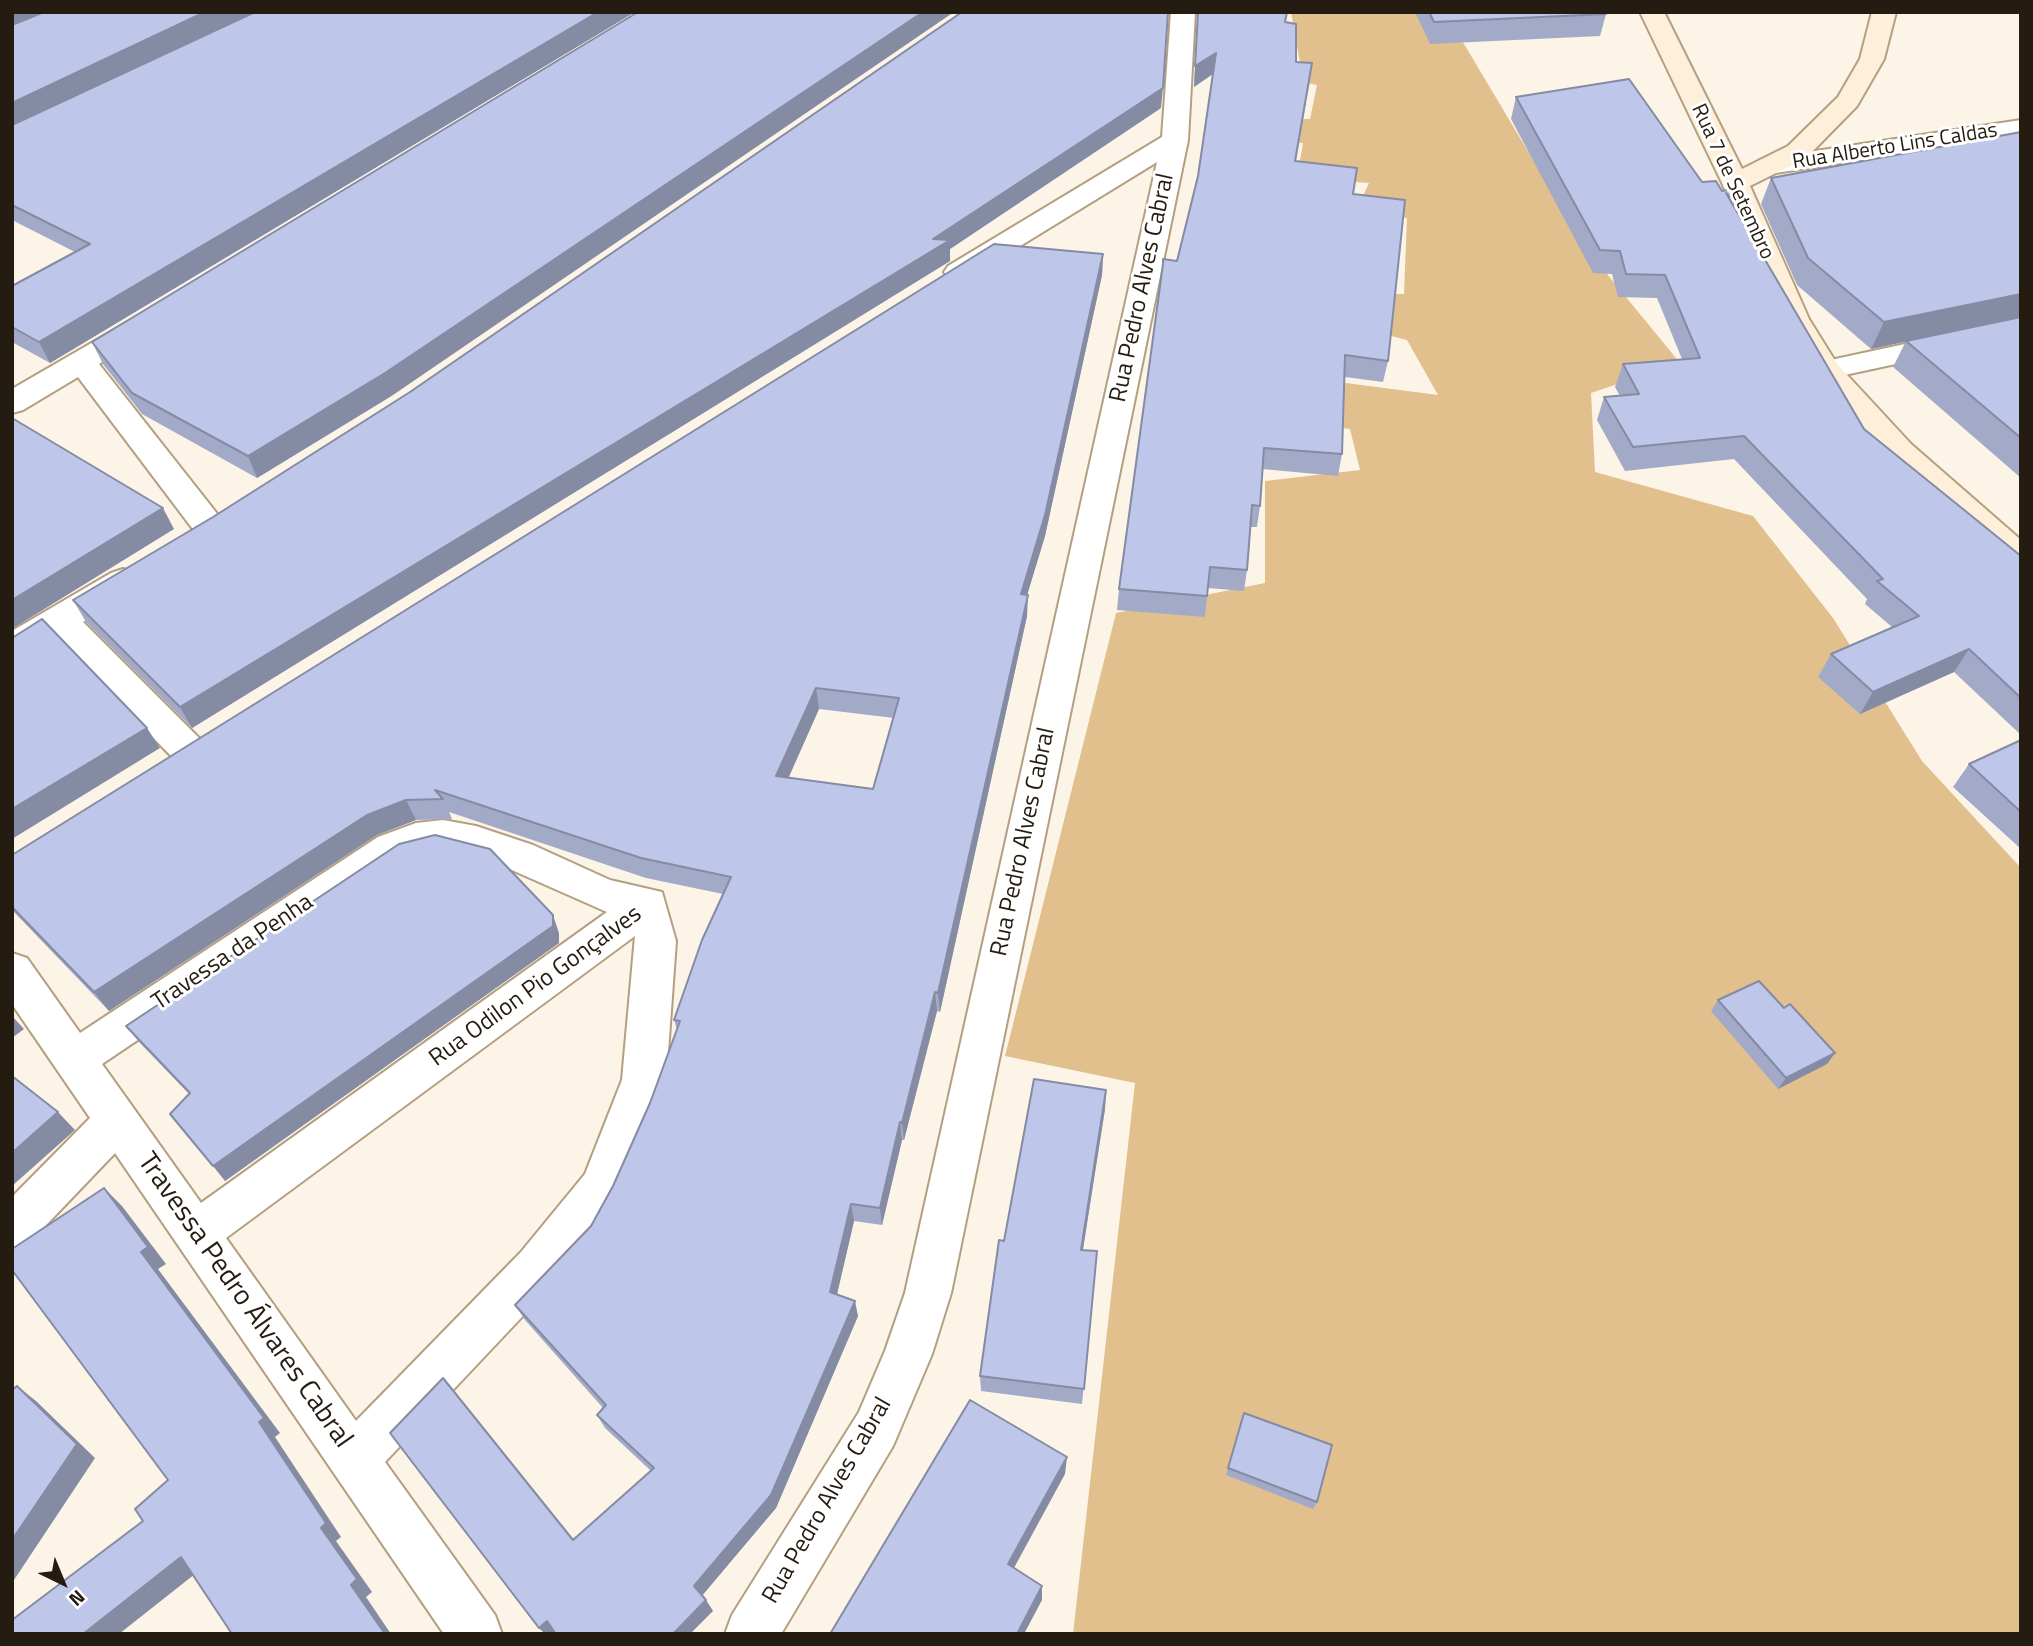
<!DOCTYPE html>
<html>
<head>
<meta charset="utf-8">
<style>
  body { margin:0 }
  #map { position:relative; width:2033px; height:1646px; overflow:hidden; background:#fcf4e7; font-family:"Titillium Web",sans-serif }
  canvas { display:block }
  .frame { position:absolute; inset:0; border:14px solid #241c10; pointer-events:none }
  .north { position:absolute; left:28px; top:1548px; width:70px; height:70px; -webkit-text-stroke:5px #fff; paint-order:stroke; rotate:137deg; font-size:19px; font-weight:700; line-height:28px; text-align:center; color:#241c10 }
  .north::after { content:''; display:block; margin:auto; width:24px; height:32px; background:#241c10; clip-path:polygon(50% 0,100% 100%,50% 72%,0 100%) }
</style>
</head>
<body>
<div id="map">
<canvas width="2033" height="1646"></canvas>
<div class="frame"></div>
<div class="north">N</div>
</div>
<script>
const ctx = document.querySelector('canvas').getContext('2d');
ctx.lineJoin = 'round';
function fillPath(path, color) { ctx.fillStyle = color; ctx.fill(path, 'evenodd'); }
const shape = rows => new Path2D(rows.map(r => 'M' + r).join(''));
function strokePath(path, color, width, dash) { ctx.strokeStyle = color; ctx.lineWidth = width; ctx.lineCap = dash ? 'butt' : 'round'; ctx.setLineDash(dash || []); ctx.stroke(path); }
function write(font, color, halo, rows, align = 'center') {
  ctx.font = font + ' "Titillium Web",sans-serif'; ctx.lineWidth = 6; ctx.setLineDash([]); ctx.textBaseline = 'middle'; ctx.strokeStyle = halo; ctx.fillStyle = color; for (const [text, x, y, turn = 0] of rows) {
    ctx.save(); ctx.translate(x, y); ctx.rotate((+turn || 0) * Math.PI / 180); ctx.textAlign = isNaN(turn) ? turn : align; if (halo) ctx.strokeText(text, 0, 0); ctx.fillText(text, 0, 0); ctx.restore();
  }
}
const forest = shape([
  [1291,12,1445,12,1585,247,1680,363,1591,393,1595,472,1753,516,1833,618,1922,761,2021,868,2021,1634,1073,1634,1135,1083,1005,1056,1116,613,1265,583,1265,481,1360,470,1350,429,1298,422,1300,377,1438,395,1407,340,1368,330,1343,294,1404,294,1407,218,1355,214,1369,183,1297,178,1303,143,1273,142,1280,119,1310,119,1317,85,1290,80,1301,68]
]);
const minor = shape([
  [1171,12,1195,12,1188,140,951,1293,932,1354,893,1446,781,1634,725,1634,732,1615,859,1412,885,1351,905,1293,1157,162,968,278,958,281,948,278,944,272,948,266,1162,137,1171,12],
  [2021,120,2021,136,1769,174,1760,172,1756,166,1760,160,1769,158,2021,120],
  [143,316,153,319,158,325,153,331,99,364,222,520,227,528,222,536,210,539,198,536,78,377,23,410,12,413,12,389,133,319,143,316],
  [2021,319,2021,337,1826,379,1815,377,1811,370,1815,363,1826,361,2021,319],
  [123,569,135,573,140,581,135,589,83,622,202,741,208,751,202,761,189,765,176,761,56,638,12,661,12,631,111,573,123,569],
  [443,820,476,826,533,845,610,880,662,892,676,941,666,1080,618,1202,553,1284,385,1462,495,1615,502,1634,444,1634,115,1153,28,1244,12,1250,12,1197,90,1118,12,1004,12,953,27,958,80,1033,378,837,416,823,443,820],
  [443,850,474,856,505,867,607,912,201,1203,102,1064,406,859,420,853,443,850],
  [635,936,622,1080,585,1174,521,1252,356,1421,226,1238,635,936]
]);
const secondary = shape([
  [1640,12,1664,12,1742,169,1788,146,1838,97,1860,59,1872,12,1896,12,1884,59,1857,106,1806,158,1750,186,1809,319,1837,364,1911,444,2021,540,2021,571,2009,567,1889,458,1815,377,1779,319,1722,183,1640,12]
]);
const wall = shape([
  [12,12,635,12,50,363,12,342,12,286,75,252,12,220],
  [1198,12,1287,12,1285,22,1296,62,1309,84,1296,161,1353,194,1388,361,1383,382,1345,377,1342,454,1338,476,1262,469,1260,506,1257,527,1251,527,1247,570,1244,591,1208,588,1205,617,1117,610,1119,589,1177,261,1198,176,1213,74,1194,87],
  [1415,12,1605,12,1606,14,1600,36,1430,44],
  [1516,97,1722,191,1751,215,1746,228,1864,429,2021,556,2021,735,1954,672,1860,714,1818,677,1831,654,1892,627,1865,604,1867,599,1734,459,1625,471,1597,420,1604,397,1620,396,1615,387,1623,364,1682,359,1657,298,1618,297,1612,274,1593,273,1511,119],
  [1161,108,950,249,950,261,192,728,86,622,73,600,213,517,410,392],
  [2021,132,2021,478,1893,367,1906,341,1871,349,1797,285,1761,204,1771,178],
  [1103,254,1102,275,1045,536,1027,595,1027,616,940,1012,937,1011,904,1140,902,1140,882,1225,854,1221,837,1294,858,1316,776,1508,702,1595,713,1611,573,1540,651,1471,605,1428,597,1415,603,1408,525,1320,515,1305,591,1226,613,1186,650,1103,677,1030,674,1020,723,894,646,878,449,812,452,819,416,820,377,835,109,1011,12,910,12,855],
  [819,709,894,718,873,789,788,778],
  [92,342,393,395,257,478,142,414,103,364],
  [2021,740,2021,849,1953,787,1969,764],
  [559,933,559,943,225,1181,189,1094,139,1042,126,1026],
  [1718,1000,1784,1008,1835,1053,1827,1064,1778,1089,1711,1011],
  [1106,1090,1105,1109,1083,1250,1097,1251,1082,1404,981,1391,980,1376,1004,1241],
  [1244,1413,1317,1502,1313,1509,1226,1475]
]);
const shadedWall = shape([
  [12,12,67,12,12,34],
  [205,12,255,12,12,129,12,103],
  [598,12,635,12,50,363,39,342],
  [923,12,954,12,393,395,257,478,248,456],
  [1216,53,1214,73,1194,87,1195,66],
  [1163,88,1161,108,950,249,950,261,192,728,180,707,933,239],
  [1103,254,1102,275,1045,536,1021,615,1021,594],
  [2021,294,2021,317,1871,349,1884,322],
  [163,508,174,529,12,629,12,600],
  [1028,595,1027,616,940,1012,938,993],
  [1969,649,1954,672,1860,714,1873,692],
  [816,688,819,709,780,797,776,776],
  [147,728,160,748,12,839,12,809],
  [406,800,416,820,377,835,109,1011,94,992,367,815],
  [553,915,559,933,559,943,225,1181,213,1166],
  [935,992,937,1011,904,1140,902,1123],
  [12,1016,24,1029,12,1038],
  [1835,1053,1827,1064,1778,1089,1786,1078],
  [1106,1090,1105,1109,1080,1267,1081,1250],
  [58,1112,75,1130,12,1186,12,1153],
  [900,1122,902,1140,882,1225,880,1208],
  [104,1188,122,1206,166,1264,158,1269,280,1433,275,1437,341,1537,336,1541,372,1592,366,1597,391,1634,385,1634,351,1585,321,1528,259,1422,141,1252],
  [851,1204,854,1221,834,1307,830,1292],
  [855,1301,858,1316,776,1508,701,1597,694,1586],
  [17,1386,36,1401,95,1458,12,1583,12,1540],
  [1067,1457,1065,1474,1008,1579,1008,1564],
  [181,1557,200,1570,119,1634,83,1634],
  [1042,1586,1042,1600,1024,1634,1017,1634],
  [706,1600,713,1611,690,1634,673,1634],
  [547,1621,557,1632,554,1634,545,1634,539,1628]
]);
const building = shape([
  [44,12,205,12,12,103,12,25,44,12],
  [255,12,598,12,39,342,12,327,12,286,90,244,12,205,12,125,255,12],
  [638,12,923,12,385,373,248,456,132,393,92,342,638,12],
  [962,12,1168,12,1163,88,933,239,950,240,180,707,73,600,213,517,410,392,962,12],
  [1198,12,1287,12,1285,22,1296,24,1296,62,1312,63,1295,161,1357,168,1353,194,1405,200,1388,361,1345,355,1342,454,1264,448,1260,506,1252,505,1247,570,1210,567,1207,596,1119,589,1163,264,1163,259,1177,261,1198,176,1216,53,1195,66,1198,12],
  [1429,12,1605,12,1606,14,1434,22,1429,12],
  [1629,79,1702,182,1716,181,1722,191,1739,188,1751,215,1726,193,1864,429,2021,556,2021,698,1969,649,1873,692,1831,654,1919,616,1877,581,1883,579,1744,436,1633,447,1604,397,1639,394,1623,364,1700,358,1665,275,1626,274,1620,251,1600,250,1516,97,1629,79],
  [2021,132,2021,294,1884,322,1808,258,1771,178,2021,132],
  [994,244,1103,254,1045,515,1021,594,1028,595,938,993,935,992,902,1123,900,1122,880,1208,851,1204,830,1292,855,1301,771,1495,694,1586,706,1600,673,1634,556,1634,547,1621,539,1628,390,1433,443,1378,573,1540,654,1468,597,1415,606,1405,515,1305,591,1226,613,1186,650,1103,680,1021,674,1020,702,940,731,877,641,858,435,790,443,799,406,800,367,815,94,992,12,907,12,855,994,244],
  [816,688,899,698,873,789,776,776,816,688],
  [2021,317,2021,438,1906,341,2021,317],
  [12,418,163,508,12,600,12,418],
  [42,619,147,728,12,809,12,638,42,619],
  [2021,740,2021,812,1969,764,2021,740],
  [435,835,490,849,553,915,553,926,213,1166,170,1114,190,1093,126,1026,399,844,435,835],
  [1759,981,1784,1008,1790,1004,1835,1053,1786,1078,1718,1000,1759,981],
  [12,1076,58,1112,12,1153,12,1076],
  [1034,1079,1106,1090,1081,1250,1097,1251,1084,1389,980,1376,999,1240,1004,1241,1034,1079],
  [104,1188,148,1247,141,1252,264,1418,259,1422,326,1523,321,1528,357,1579,351,1585,385,1634,232,1634,181,1557,83,1634,12,1634,12,1620,143,1521,135,1509,168,1480,12,1270,12,1249,104,1188],
  [17,1386,77,1444,12,1540,12,1390,17,1386],
  [970,1400,1067,1457,1008,1564,1042,1586,1017,1634,830,1634,970,1400],
  [1244,1413,1332,1445,1317,1502,1228,1468,1244,1413]
]);
const farStreetnames = [
  ["Rua Alberto Lins Caldas",1895,147,-9],
  ["Rua 7 de Setembro",1732,182,65]
];
const streetNames = [
  ["Rua Pedro Alves Cabral",1143,288,-78],
  ["Rua Pedro Alves Cabral",1024,842,-78],
  ["Travessa da Penha",233,953,-34],
  ["Rua Odilon Pio Gonçalves",536,987,-36],
  ["Rua Pedro Alves Cabral",828,1501,-60]
];
const nearStreetnames = [
  ["Travessa Pedro Álvares Cabral",244,1301,55]
];
fillPath(forest, '#e1c08e');
strokePath(minor, '#b4a080', 4);
strokePath(secondary, '#b4a080', 4);
fillPath(minor, '#fff');
fillPath(secondary, '#fdefd9');
fillPath(wall, '#a3aac8');
fillPath(shadedWall, '#858ba3');
fillPath(building, '#bec6e9');
strokePath(building, '#858ba3', 2);
write('21px', '#241c10', '#fff', farStreetnames);
write('24px', '#241c10', '#fff', streetNames);
write('28px', '#241c10', '#fff', nearStreetnames);
</script>
</body>
</html>
